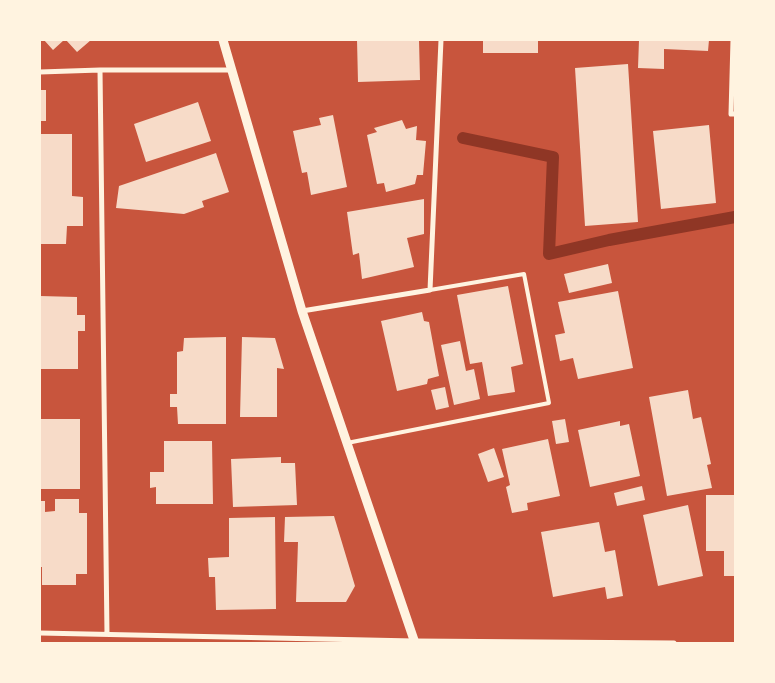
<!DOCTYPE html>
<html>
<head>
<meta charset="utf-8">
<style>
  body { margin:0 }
  #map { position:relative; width:775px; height:683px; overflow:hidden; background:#c8553d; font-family:Inter,sans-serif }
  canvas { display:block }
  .frame { position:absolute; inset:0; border:41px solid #fff3e0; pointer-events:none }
</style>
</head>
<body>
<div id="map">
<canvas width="775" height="683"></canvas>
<div class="frame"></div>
</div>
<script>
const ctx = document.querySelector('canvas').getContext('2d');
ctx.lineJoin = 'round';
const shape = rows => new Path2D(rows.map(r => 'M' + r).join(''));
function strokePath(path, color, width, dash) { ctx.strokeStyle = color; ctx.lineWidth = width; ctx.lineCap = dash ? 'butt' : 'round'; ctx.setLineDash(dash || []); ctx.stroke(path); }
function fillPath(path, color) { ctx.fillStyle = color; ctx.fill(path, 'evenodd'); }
const stream = shape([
  [463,138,553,157,549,254,609,240,735,217]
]);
const building = shape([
  [44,40,64,40,53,50],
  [66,40,91,40,77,52],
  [357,40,419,40,420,80,358,82],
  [483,40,538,40,538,53,483,53],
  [639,40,709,40,708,51,664,49,664,69,638,68],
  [628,64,638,222,585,226,575,68],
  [40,90,46,90,46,121,40,121],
  [198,102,211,141,146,162,134,124],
  [333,115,347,187,311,195,307,172,302,173,293,131,321,125,319,118],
  [402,120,406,129,417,126,416,140,426,141,423,175,417,175,415,184,386,192,384,183,377,184,367,135,377,132,374,128],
  [709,125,716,203,661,209,653,131],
  [40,134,72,134,72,196,83,197,83,226,67,226,66,244,40,244],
  [216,153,229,192,202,201,204,207,184,214,116,208,119,186],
  [424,199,424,234,407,238,414,267,362,279,359,253,353,255,347,212],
  [608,264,612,283,569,293,564,274],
  [508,286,523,364,511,367,515,392,488,396,482,362,470,364,457,295],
  [618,291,633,368,578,379,573,358,560,361,555,335,565,333,558,302],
  [40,296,77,297,77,315,85,315,85,331,78,331,78,369,40,369],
  [422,312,424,321,429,322,439,376,428,379,427,384,397,391,381,321],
  [226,337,226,424,178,424,177,407,170,407,170,394,177,394,177,352,183,351,184,338],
  [242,337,275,338,284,369,277,368,277,417,240,417],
  [460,341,466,371,474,369,480,399,454,405,441,345],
  [445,387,449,407,436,410,431,390],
  [688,390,693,419,701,417,711,464,707,465,712,488,667,496,649,397],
  [40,419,80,419,80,489,40,489],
  [565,419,569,442,556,444,552,421],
  [620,421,620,426,629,424,640,476,590,487,578,430],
  [548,439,560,496,527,503,528,510,512,513,506,487,510,485,502,449],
  [164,441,212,441,213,504,156,504,156,487,150,488,150,472,164,472],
  [494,448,504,477,488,482,478,454],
  [281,457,281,463,295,463,297,505,233,507,231,459],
  [642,486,645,500,617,506,614,493],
  [706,495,735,495,735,576,724,576,724,551,706,551],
  [55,499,79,499,79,513,87,513,87,574,76,574,76,585,42,585,42,567,40,567,40,501,45,501,45,512,55,511],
  [688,505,703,576,658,586,643,515],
  [334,516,355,586,346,602,296,602,298,542,284,542,285,517],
  [275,517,276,609,216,610,215,577,209,577,208,558,229,557,229,518],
  [599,522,605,552,615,550,623,596,607,599,605,587,553,597,541,532]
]);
const service = shape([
  [347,443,549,403,524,274,430,290]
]);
const minor = shape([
  [733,40,731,114,735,114],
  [100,70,107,634],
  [40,72,100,70,233,70],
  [302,311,430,290,441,40],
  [40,633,414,641,674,643]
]);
const tertiary = shape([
  [223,40,302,311,415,643]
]);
strokePath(stream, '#8f3625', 12);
fillPath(building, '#f7dbc8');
strokePath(service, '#fff3e0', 4);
strokePath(minor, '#fff3e0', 5);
strokePath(tertiary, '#fff3e0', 9);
</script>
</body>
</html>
